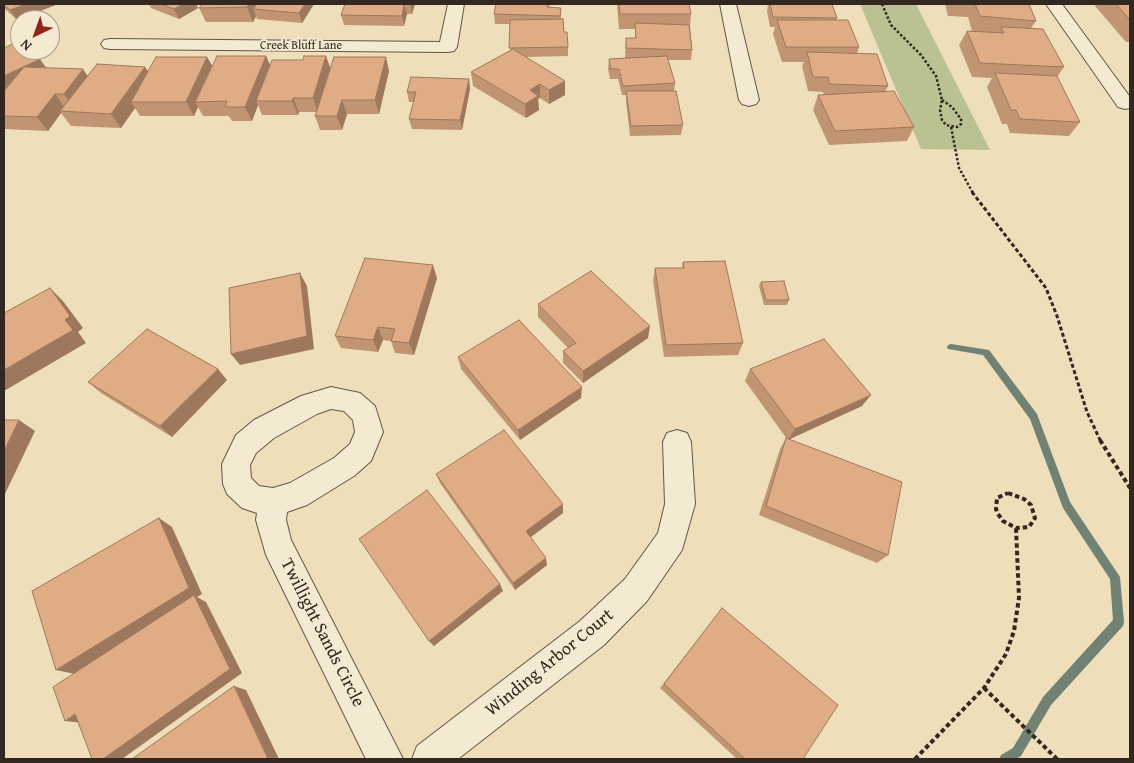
<!DOCTYPE html>
<html>
<head>
<meta charset="utf-8">
<style>
  body { margin:0 }
  #map { position:relative; width:1134px; height:763px; overflow:hidden; background:#eedfba; font-family:"Gentium Book Plus",serif }
  canvas { display:block }
  .frame { position:absolute; inset:0; border:5px solid #332821; pointer-events:none }
  .north { position:absolute; left:10px; top:10px; width:50px; height:50px; box-sizing:border-box; background:#f4ead2; border:1px solid #a79c8b; border-radius:50%; rotate:222deg; font-size:14px; font-weight:700; line-height:20px; text-align:center; color:#332821 }
  .north::after { content:''; display:block; margin:auto; width:18px; height:22px; background:#8f2418; clip-path:polygon(50% 0,100% 100%,50% 72%,0 100%) }
</style>
</head>
<body>
<div id="map">
<canvas width="1134" height="763"></canvas>
<div class="frame"></div>
<div class="north">N</div>
</div>
<script>
const ctx = document.querySelector('canvas').getContext('2d');
ctx.lineJoin = 'round';
function fillPath(path, color) { ctx.fillStyle = color; ctx.fill(path, 'evenodd'); }
const shape = rows => new Path2D(rows.map(r => 'M' + r).join(''));
function strokePath(path, color, width, dash) { ctx.strokeStyle = color; ctx.lineWidth = width; ctx.lineCap = dash ? 'butt' : 'round'; ctx.setLineDash(dash || []); ctx.stroke(path); }
function write(font, color, halo, rows, align = 'center') {
  ctx.font = font + ' "Gentium Book Plus",serif'; ctx.lineWidth = 4; ctx.setLineDash([]); ctx.textBaseline = 'middle'; ctx.strokeStyle = halo; ctx.fillStyle = color; for (const [text, x, y, turn = 0] of rows) {
    ctx.save(); ctx.translate(x, y); ctx.rotate((+turn || 0) * Math.PI / 180); ctx.textAlign = isNaN(turn) ? turn : align; if (halo) ctx.strokeText(text, 0, 0); ctx.fillText(text, 0, 0); ctx.restore();
  }
}
const green = shape([
  [860,4,916,4,990,150,921,149]
]);
const stream = shape([
  [951,344,989,350,1037,414,1070,502,1120,577,1124,622,1123,626,1051,705,1021,756,1016,759,999,759,1001,755,1013,748,1043,697,1113,620,1110,579,1063,508,1030,419,983,355,948,349,947,347,948,345,951,344]
]);
const pathFar2 = shape([
  [882,4,891,25,921,55,936,76,942,100],
  [942,100,952,107,961,119,961,124,957,127,946,125,942,120,940,110,942,100],
  [951,127,959,168,973,193]
]);
const pathFar1 = shape([
  [972,192,1046,288,1057,316,1087,412,1101,442]
]);
const path = shape([
  [1100,440,1130,488],
  [1008,493,1024,499,1031,505,1035,518,1029,527,1016,528,1003,521,998,514,996,509,997,498,1008,493],
  [984,688,1057,759],
  [915,759,984,688,1006,654,1014,631,1019,598,1016,528]
]);
const minor = shape([
  [448,4,464,4,457,47,454,51,448,52,110,49,104,48,101,44,104,40,110,39,440,42,448,4],
  [720,4,736,4,759,100,756,104,749,106,742,104,739,100,720,4],
  [1046,4,1062,4,1130,97,1130,108,1125,109,1118,107,1046,4],
  [331,387,360,393,375,406,383,432,371,461,354,476,307,505,287,512,286,520,291,540,403,759,366,759,266,555,256,520,257,513,242,508,227,494,223,484,222,464,236,435,254,420,301,396,331,387],
  [331,409,344,411,353,420,355,432,350,444,334,458,290,483,273,488,259,486,251,478,250,465,256,453,274,438,317,414,331,409],
  [677,430,687,433,691,442,695,504,682,550,647,601,604,645,458,759,412,759,417,746,580,621,625,579,658,533,665,504,663,442,667,433,677,430]
]);
const wall = shape([
  [4,4,58,4,17,20,4,8],
  [149,4,196,4,198,8,179,19,151,8],
  [202,4,314,4,302,23,257,19,256,16,253,22,206,22,199,8],
  [345,4,415,4,412,14,407,14,404,26,344,25,341,15],
  [496,4,550,4,549,7,561,8,561,19,568,47,568,56,527,57,565,95,549,104,540,98,538,99,539,110,526,118,473,86,471,72,510,51,510,24,495,24,494,14],
  [617,4,689,4,691,14,690,26,692,50,691,60,668,60,675,83,674,91,683,125,681,135,630,136,626,101,626,95,622,95,618,79,610,79,608,69,609,59,625,58,626,38,635,38,635,29,619,29],
  [768,4,832,4,837,18,836,20,859,47,857,54,888,86,885,92,914,127,907,141,829,145,813,110,818,95,824,95,823,92,808,91,802,66,804,62,782,62,773,34,775,27,770,27,767,11],
  [945,4,1029,4,1036,21,1031,28,1064,67,1057,77,1080,122,1069,136,1010,133,1007,124,1002,124,987,87,992,78,972,77,959,45,967,31,972,31,968,17,948,16],
  [1096,4,1130,4,1130,42,1126,42,1095,6],
  [4,48,46,68,87,76,145,67,148,71,207,57,212,66,266,56,270,65,326,56,330,68,389,71,379,114,347,114,342,130,320,130,315,116,316,112,299,112,298,115,262,115,258,105,252,121,232,121,229,116,203,116,198,107,194,116,140,116,135,108,121,128,71,126,61,113,48,131,4,129,4,91,6,89,4,90],
  [469,79,470,89,462,130,412,129,409,119,414,102,409,102,407,92],
  [683,262,743,343,738,355,664,357,653,281,655,268,682,268],
  [437,278,414,355,395,353,391,341,383,340,378,352,341,348,335,336],
  [761,282,789,300,787,305,764,305,759,286],
  [538,304,648,338,583,383,563,363,563,351,568,348,538,317],
  [458,357,581,398,520,440,461,369],
  [750,369,862,406,789,439,888,555,877,563,759,515,780,449,786,438,787,439,745,381],
  [227,380,172,437,101,393,88,382],
  [436,474,563,513,531,537,547,565,515,590,440,483],
  [722,608,803,759,737,759,660,688]
]);
const shadedWall = shape([
  [26,4,58,4,17,20,10,10],
  [183,4,196,4,198,8,179,19,174,9],
  [249,4,261,4,253,9,256,16,253,22,247,7],
  [305,4,314,4,302,23,299,13],
  [404,4,407,14,404,26,402,16],
  [410,4,415,4,412,14],
  [266,56,272,70,256,101,258,105,252,121,245,107],
  [326,56,331,70,318,112,313,98],
  [207,57,215,71,195,102,198,107,194,116,186,102],
  [386,57,389,71,379,114,375,100],
  [40,59,47,69,4,90,4,76],
  [145,67,154,81,131,102,135,108,121,128,111,114],
  [83,69,93,84,74,109,64,94],
  [469,79,470,89,462,130,460,120],
  [565,81,565,95,549,104,549,90],
  [540,84,540,98,538,99,539,110,526,118,525,104,530,90],
  [55,94,65,108,60,111,61,113,48,131,37,117],
  [293,98,299,112,298,115,292,101],
  [342,100,347,114,342,130,337,116],
  [433,265,437,278,414,355,409,343],
  [300,273,307,286,314,349,240,365,231,354],
  [50,288,63,301,83,328,78,332,86,343,4,391,4,370],
  [650,326,648,338,583,383,583,371],
  [378,327,383,340,378,352,373,340],
  [218,369,227,380,172,437,160,426],
  [582,387,581,398,520,440,518,430],
  [871,395,862,406,788,440,795,429],
  [19,420,35,431,4,496,4,451],
  [563,504,563,513,528,539,526,531],
  [159,518,172,527,202,594,197,597,206,602,242,673,122,759,103,759,75,674,56,670],
  [546,558,547,565,515,590,513,583],
  [500,584,503,591,434,646,429,641],
  [234,686,246,690,279,759,268,759],
  [75,714,84,723,65,721]
]);
const building = shape([
  [4,4,26,4,10,10,4,5,4,4],
  [161,4,183,4,174,9,161,4],
  [202,4,249,4,247,7,199,8,202,4],
  [257,4,305,4,299,13,253,9,257,4],
  [345,4,410,4,404,4,402,16,341,15,345,4],
  [496,4,548,4,547,7,561,8,560,16,494,14,496,4],
  [619,4,689,4,691,14,620,14,619,4],
  [770,4,832,4,837,18,773,17,770,4],
  [975,4,1029,4,1036,21,980,16,975,4],
  [1116,4,1130,4,1130,20,1116,4],
  [563,19,564,32,567,32,568,47,509,48,510,20,563,19],
  [777,20,848,20,859,47,786,47,777,20],
  [635,23,689,25,692,50,626,48,626,38,636,38,635,23],
  [1001,27,1043,29,1064,67,980,63,967,31,1004,33,1001,27],
  [17,42,20,44,20,50,27,50,40,59,4,76,4,48,17,42],
  [513,49,565,81,549,90,540,84,530,90,538,96,525,104,471,72,513,49],
  [807,52,877,54,888,86,830,84,828,77,813,77,807,52],
  [217,56,266,56,245,107,225,107,227,101,195,102,217,56],
  [304,56,326,56,313,98,293,98,292,101,256,101,272,60,303,60,304,56],
  [667,56,675,83,623,86,619,69,611,69,609,59,667,56],
  [156,57,207,57,186,102,131,102,156,57],
  [334,57,386,57,375,100,342,100,337,116,315,116,334,57],
  [97,64,145,67,111,114,60,111,97,64],
  [24,67,83,69,64,94,55,94,37,117,4,116,4,91,24,67],
  [995,73,1057,76,1080,122,1020,119,1016,110,1011,110,995,73],
  [411,77,469,79,460,120,409,119,416,92,407,92,411,77],
  [626,91,676,91,683,125,631,126,626,91],
  [894,91,914,127,835,131,818,95,894,91],
  [365,258,433,265,409,343,391,341,395,329,378,327,373,340,335,336,365,258],
  [725,261,743,343,666,345,655,268,684,268,683,262,725,261],
  [591,271,650,326,583,371,563,351,576,343,538,304,591,271],
  [300,273,307,336,231,354,229,288,300,273],
  [784,281,789,300,766,300,761,282,784,281],
  [50,288,70,316,65,320,73,330,4,370,4,313,50,288],
  [519,320,582,387,518,430,458,357,519,320],
  [147,329,218,369,160,426,88,382,147,329],
  [824,339,871,395,795,429,750,369,824,339],
  [4,420,19,420,4,451,4,420],
  [504,430,563,504,526,531,546,558,513,583,436,474,504,430],
  [786,438,902,482,888,555,766,506,786,438],
  [427,490,500,584,429,641,359,539,427,490],
  [159,518,189,588,56,670,32,591,159,518],
  [194,595,230,669,103,759,92,759,75,714,65,721,53,687,194,595],
  [722,608,838,705,803,759,745,759,664,684,722,608],
  [234,686,268,759,132,759,234,686]
]);
const farStreetnames = [
  ["Creek Bluff Lane",301,46]
];
const nearStreetnames = [
  ["Twillight Sands Circle",322,633,63],
  ["Winding Arbor Court",550,663,-39]
];
fillPath(green, '#b9c290');
fillPath(stream, '#718173');
strokePath(minor, '#625647', 2);
strokePath(pathFar2, '#332821', 2.5, [2.5, 2]);
strokePath(pathFar1, '#332821', 3, [4, 2.5]);
strokePath(path, '#332821', 4, [4.5, 3]);
fillPath(minor, '#f4ead2');
fillPath(wall, '#c19472');
fillPath(shadedWall, '#9d785d');
fillPath(building, '#e0ac85');
strokePath(building, '#9d785d', 1);
write('12px', '#332821', '#f4ead2', farStreetnames);
write('18px', '#332821', '#f4ead2', nearStreetnames);
</script>
</body>
</html>
